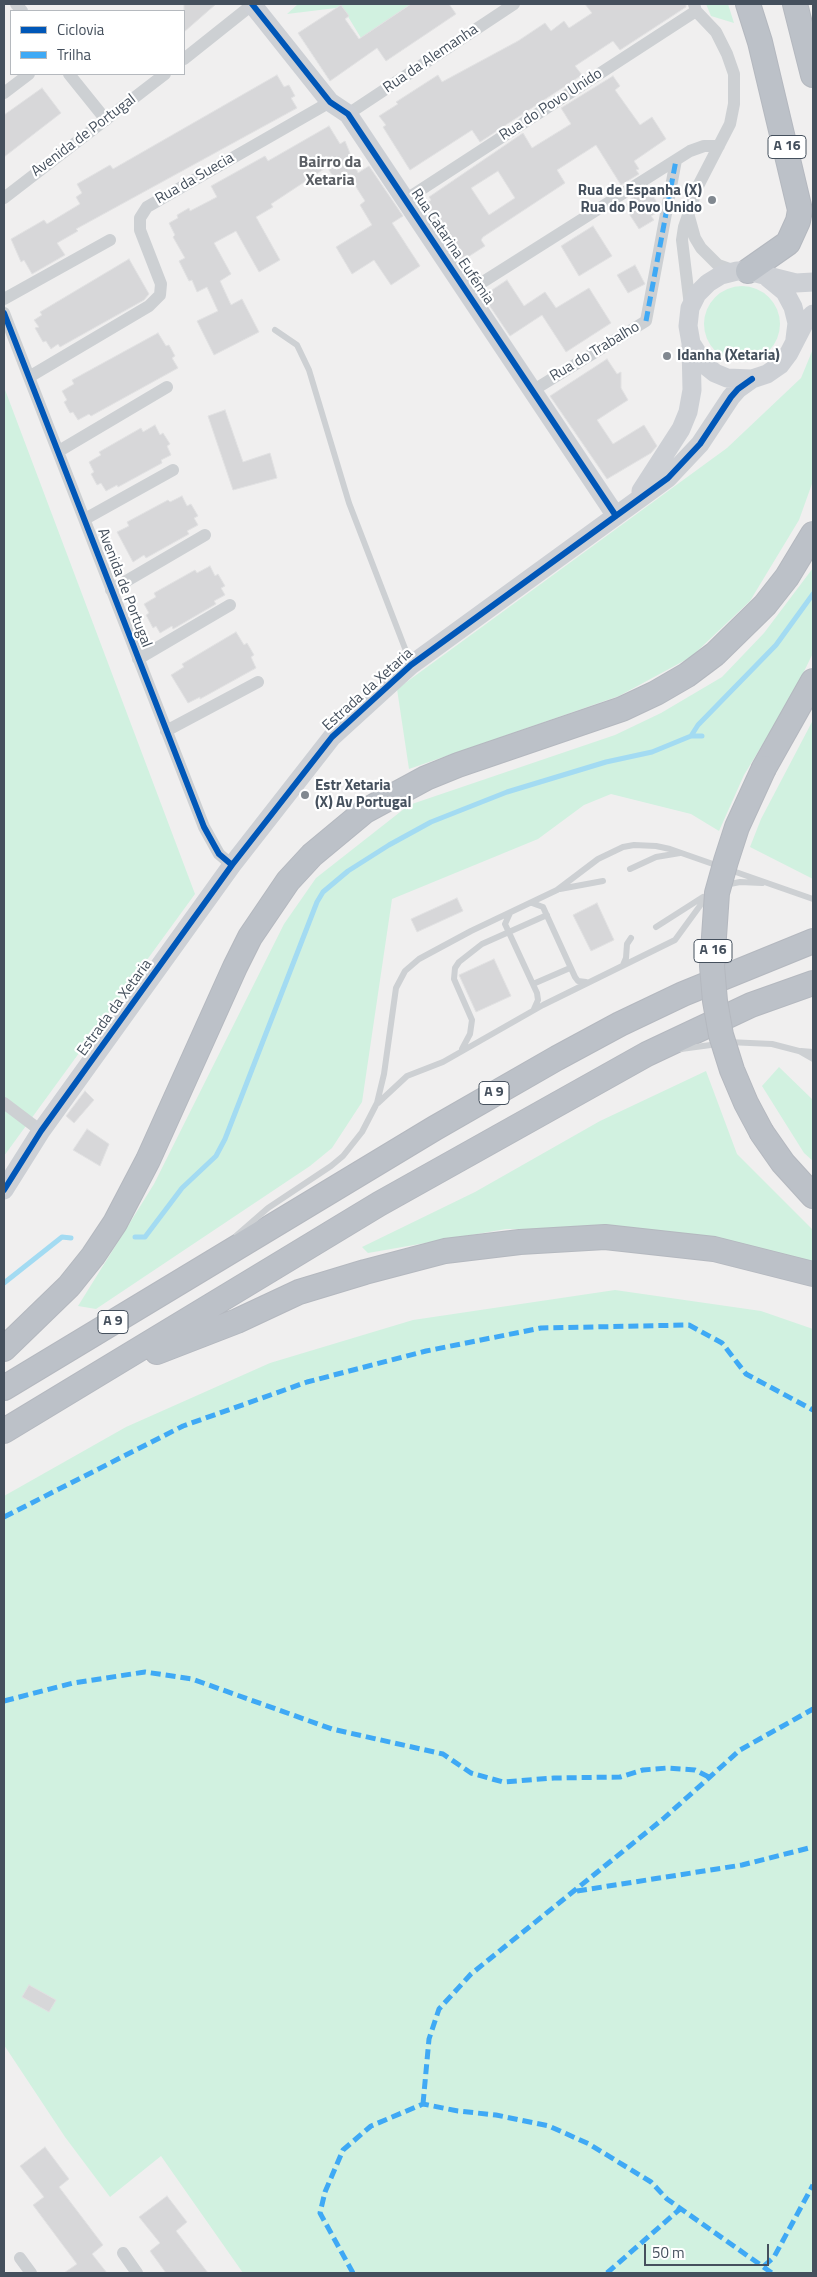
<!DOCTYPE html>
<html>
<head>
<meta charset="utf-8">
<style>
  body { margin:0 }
  #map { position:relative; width:817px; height:2277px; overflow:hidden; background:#f0efef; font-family:"Titillium Web",sans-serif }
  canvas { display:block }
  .frame { position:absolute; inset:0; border:5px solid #45505d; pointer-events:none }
  .legend { position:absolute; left:10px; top:10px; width:175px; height:65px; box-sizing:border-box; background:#fff; border:1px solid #b5b9be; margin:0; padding:6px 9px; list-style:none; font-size:15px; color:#45505d }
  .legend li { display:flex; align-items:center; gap:10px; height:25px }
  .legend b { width:25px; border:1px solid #b5b9be }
  .scale { position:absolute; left:644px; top:2244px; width:125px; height:22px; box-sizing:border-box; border:2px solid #45505d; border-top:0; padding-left:6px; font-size:15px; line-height:18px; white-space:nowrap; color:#45505d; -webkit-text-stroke:4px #fff; paint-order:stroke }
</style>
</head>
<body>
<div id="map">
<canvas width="817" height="2277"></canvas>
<div class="frame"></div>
<ul class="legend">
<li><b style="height:6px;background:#0057b8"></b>Ciclovia</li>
<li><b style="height:6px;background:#3fa9f5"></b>Trilha</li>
</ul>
<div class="scale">50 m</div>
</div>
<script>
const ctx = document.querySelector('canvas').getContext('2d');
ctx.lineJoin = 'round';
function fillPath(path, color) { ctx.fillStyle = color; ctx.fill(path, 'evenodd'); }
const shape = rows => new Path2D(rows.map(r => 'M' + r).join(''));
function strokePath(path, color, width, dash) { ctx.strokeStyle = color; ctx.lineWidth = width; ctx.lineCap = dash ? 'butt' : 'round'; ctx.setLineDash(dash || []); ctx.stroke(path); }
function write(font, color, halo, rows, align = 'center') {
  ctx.font = font + ' "Titillium Web",sans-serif'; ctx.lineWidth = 4.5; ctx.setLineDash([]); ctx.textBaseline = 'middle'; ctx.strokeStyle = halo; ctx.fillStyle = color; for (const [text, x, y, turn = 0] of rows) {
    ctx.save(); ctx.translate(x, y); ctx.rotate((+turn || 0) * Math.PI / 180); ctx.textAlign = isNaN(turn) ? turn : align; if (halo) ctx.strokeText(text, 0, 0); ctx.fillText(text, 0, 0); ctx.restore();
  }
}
const green = shape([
  [298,4,411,4,361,38,341,5,336,8,287,14],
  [706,4,728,4,734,23,711,16],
  '704 324a38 38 0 1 1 76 0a38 38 0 1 1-76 0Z',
  [813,349,813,481,799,520,750,601,691,657,619,696,409,769,397,689,727,448,801,378],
  [4,387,195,894,4,1156],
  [813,568,813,653,792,696,744,775,719,831,691,814,611,794,584,805,538,839,392,899,362,1102,332,1148,310,1166,96,1309,78,1306,154,1184,284,924,316,878,409,805,615,735,661,713,722,677,764,633],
  [813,720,813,879,750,847,761,819],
  [779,1067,813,1100,813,1161,804,1153,762,1086],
  [706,1071,737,1154,813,1230,813,1263,610,1229,506,1229,368,1253,362,1247,475,1192,600,1121],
  [615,1290,761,1311,813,1329,813,2273,243,2273,161,2156,110,2197,65,2137,4,2045,4,1496,126,1427,270,1363,413,1320]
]);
const stream = shape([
  [691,736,698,725,776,645,813,594],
  [135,1237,145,1237,182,1188,216,1156,225,1139,317,902,323,892,348,871,389,845,431,822,507,792,606,762,652,752,691,736,702,736],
  [4,1283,62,1237,71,1238]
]);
const building = shape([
  [184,4,216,4,184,32,184,4],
  [411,4,449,4,456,14,386,61,377,48,330,81,298,33,341,5,349,16,345,19,359,39,411,4],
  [585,4,686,4,686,7,620,50,613,41,575,66,582,75,480,142,472,130,410,170,383,127,386,125,379,116,398,104,396,102,438,75,442,82,518,41,545,23,551,31,564,21,569,28,592,13,585,4],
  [277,75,284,87,289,85,295,96,291,98,297,108,76,229,78,231,57,243,65,255,32,274,24,260,21,262,11,239,44,220,47,224,80,204,76,197,82,193,77,184,110,165,113,169,277,75],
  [613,76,620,86,615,90,640,125,652,117,666,139,634,161,639,169,636,170,639,174,621,185,596,145,557,170,565,183,483,237,481,240,485,246,460,262,424,205,431,200,429,197,523,133,532,148,571,124,561,108,613,76],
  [498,171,515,198,489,215,471,188,498,171],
  [42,88,61,113,4,157,4,115,42,88],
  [329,126,340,144,345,141,358,173,369,166,403,216,392,223,420,266,391,285,374,260,352,274,336,247,372,225,360,205,365,201,351,179,340,187,327,167,271,204,273,207,256,217,280,260,259,272,236,231,214,243,231,274,220,281,231,305,242,299,259,332,214,355,197,321,218,311,207,287,197,292,192,280,189,281,179,261,185,258,173,237,175,235,169,223,178,218,177,215,189,208,190,211,217,197,211,186,265,156,268,161,329,126],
  [648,187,659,206,656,208,658,212,651,216,654,220,639,229,624,206,631,201,630,199,648,187],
  [593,226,612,256,579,276,561,246,593,226],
  [129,259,149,294,144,300,60,347,58,344,51,349,46,341,43,342,35,328,39,327,34,320,42,315,40,312,129,259],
  [635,265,645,284,628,293,617,275,635,265],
  [507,280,524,306,545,292,556,308,589,288,611,323,566,352,542,315,510,336,483,296,507,280],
  [158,333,166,346,169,345,175,356,172,358,178,368,91,416,89,414,78,420,73,412,70,413,64,402,67,400,62,391,74,384,72,380,158,333],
  [607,359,617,374,621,372,621,388,628,400,597,420,613,444,644,425,657,446,651,453,607,479,550,396,607,359],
  [225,410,243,462,270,453,277,478,233,490,208,416,225,410],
  [155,425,160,435,163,433,170,444,167,446,171,455,161,460,162,463,118,487,117,485,106,491,101,483,97,485,91,474,94,472,89,462,101,455,99,452,141,428,143,432,155,425],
  [182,496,187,506,191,504,198,516,194,518,198,525,187,531,189,534,146,558,144,555,133,562,117,532,129,526,127,522,168,500,170,502,182,496],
  [210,566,215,576,218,574,225,586,221,588,225,595,214,601,216,604,173,629,172,626,160,633,156,626,153,628,146,615,149,613,144,604,156,597,154,593,195,570,197,573,210,566],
  [236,632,244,645,247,643,254,655,251,657,256,668,200,699,200,697,188,703,171,675,184,667,182,664,236,632],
  [457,898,463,911,417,932,411,919,457,898],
  [597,903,614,940,591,951,573,915,597,903],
  [494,959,511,996,476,1012,459,975,494,959],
  [85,1091,94,1100,74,1123,66,1116,85,1091],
  [87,1129,109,1144,100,1166,73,1150,87,1129],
  [29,1985,56,2000,49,2012,22,1997,29,1985],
  [45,2147,69,2179,59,2187,103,2245,92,2254,107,2273,64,2273,77,2264,33,2205,44,2197,20,2166,45,2147],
  [167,2196,187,2222,176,2231,208,2273,166,2273,150,2251,160,2243,139,2217,167,2196]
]);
const lane = shape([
  [275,330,297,345,309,370,349,503,411,664],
  [630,869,656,857,680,853],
  [725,885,740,882,762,883],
  [560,889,603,881],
  [532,903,543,907,575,977,578,981,586,982],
  [510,913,505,924,537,993,538,1000,534,1009],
  [656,927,703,897],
  [623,965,626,958,627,944,631,938],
  [533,984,570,968],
  [728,1042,772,1044,799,1051,813,1059],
  [462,1049,470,1034,472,1020,454,979,455,968,459,962,482,944,547,915],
  [681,1049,718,1044],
  [801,1051,813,1052],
  [378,1103,407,1076,443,1062,543,1005,675,940,710,892],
  [237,1235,268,1208,331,1166,343,1156,362,1132,377,1103,384,1074,396,988,405,971,419,959,471,931,557,890,598,859,623,847,634,845,656,846,670,849,813,899]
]);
const street = shape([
  [16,4,22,11],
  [184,59,253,4],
  [69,74,106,120],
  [4,93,29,74],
  [348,114,514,4],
  [4,198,165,74],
  [405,200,696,11],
  [688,213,695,238,701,248,718,265,735,271],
  [467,292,690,151,704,146,719,146],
  [4,299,110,240],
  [690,306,682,240,684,227,698,186,730,124,734,104,734,74,727,54,716,32,696,11,694,4],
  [4,313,204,827,219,854,232,865],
  [29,377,149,306,160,295,161,284,140,230,140,218,147,207,330,102],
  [532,391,646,321,676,160],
  [59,451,167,387],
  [85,519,173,470],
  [111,590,205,535],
  [138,659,230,605],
  [166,731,258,682],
  [4,1103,41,1131],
  [123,2253,137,2273],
  [20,2258,31,2273]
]);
const secondary = shape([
  [252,4,330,102,348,114,616,516],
  [768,278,785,292,793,307,797,323,795,339],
  [813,282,796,283,748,271,737,271,721,275,708,283,697,294,690,308,688,326,691,343,705,365,715,373,727,378,752,379,767,374,780,365,789,353,805,322,813,314],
  [641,491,681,429,688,412,692,390,691,345],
  [4,1190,41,1131,232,865,332,737,411,665,668,478,700,444,731,397,738,389,752,379]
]);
const highway = shape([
  [748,4,760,42,800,210,798,221,788,243,748,271],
  [795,4,813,75],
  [764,768,813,681],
  [762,1133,783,1163,813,1196],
  [4,1349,69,1286,93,1256,115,1223,148,1160,235,967,250,937,288,881,312,855,365,811,426,778,458,765,622,709,656,693,687,675,715,654,765,605,787,577,813,534],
  [157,1352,237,1321,299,1292,365,1272,445,1251,520,1242,605,1237,714,1249,813,1274],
  [4,1388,435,1128,557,1058,620,1024,683,994,813,941],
  [4,1431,379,1204,647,1054,751,1005,813,983]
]);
const highwayBridge = shape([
  [762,1133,746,1103,732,1070,721,1035,715,1001,712,966,717,893,726,861,737,827,764,768]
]);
const quiet = shape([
  [646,321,676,160],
  [4,1517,183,1426,307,1382,426,1351,541,1328,689,1325,722,1343,746,1374,813,1410],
  [4,1701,73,1683,145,1672,192,1679,332,1729,443,1754,471,1773,503,1782,554,1778,620,1777,643,1770,667,1768,695,1770,709,1777],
  [577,1891,742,1865,813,1847],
  [423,2104,429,2039,439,2009,471,1974,663,1819,740,1750,813,1709],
  [764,2266,774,2257,813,2185],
  [353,2273,320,2213,325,2192,343,2150,371,2126,423,2104,458,2111,496,2115,549,2126,589,2144,651,2182,667,2199,772,2273],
  [607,2273,680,2209]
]);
const cycleway = shape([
  [252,4,330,102,348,114,616,516],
  [4,313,204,827,219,854,232,865],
  [4,1190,41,1131,232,865,332,737,411,665,668,478,700,444,731,397,738,389,752,379]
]);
const markers = [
  [712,200,5,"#818890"],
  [667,356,5,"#818890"],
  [305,795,5,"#818890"]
];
const shields = [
  [787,147,38],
  [713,951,38],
  [494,1093,30],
  [113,1322,30]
];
const shieldNames = [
  ["A 16",787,147],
  ["A 16",713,951],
  ["A 9",494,1093],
  ["A 9",113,1322]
];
const streetNames = [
  ["Rua da Alemanha",431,59,-34],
  ["Rua do Povo Unido",551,105,-33],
  ["Avenida de Portugal",84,136,-37],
  ["Rua da Suecia",195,179,-30],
  ["Rua Catarina Eufémia",452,247,56],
  ["Rua do Trabalho",595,352,-31],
  ["Avenida de Portugal",124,588,69],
  ["Estrada da Xetaria",368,690,-42],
  ["Estrada da Xetaria",115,1008,-54]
];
const poiNames = [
  ["Rua de Espanha (X)",702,191,"right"],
  ["Rua do Povo Unido",702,208,"right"],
  ["Idanha (Xetaria)",677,356],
  ["Estr Xetaria",315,786],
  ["(X) Av Portugal",315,803]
];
const neighbourhoodNames = [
  ["Bairro da",330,163],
  ["Xetaria",330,181]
];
fillPath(green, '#d1f1e0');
strokePath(stream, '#a3dbf2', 5);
fillPath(building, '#d7d7d9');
strokePath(building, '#e1e1e2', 1);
strokePath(highway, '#b4b8bf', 26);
strokePath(lane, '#cdd0d3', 6);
strokePath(street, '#cdd0d3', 12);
strokePath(secondary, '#cdd0d5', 19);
strokePath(highway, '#bcc1c8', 24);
strokePath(highwayBridge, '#b4b8bf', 26, []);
strokePath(highwayBridge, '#bcc1c8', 24);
strokePath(quiet, '#3fa9f5', 5, [10, 5]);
strokePath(cycleway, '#0057b8', 6);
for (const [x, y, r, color] of markers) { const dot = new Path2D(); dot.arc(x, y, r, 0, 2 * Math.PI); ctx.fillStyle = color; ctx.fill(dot); strokePath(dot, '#fff', 2); }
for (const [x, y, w] of shields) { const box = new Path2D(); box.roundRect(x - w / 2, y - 11.5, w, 23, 4); ctx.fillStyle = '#fff'; ctx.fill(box); strokePath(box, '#45505d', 1); }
write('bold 14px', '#45505d', null, shieldNames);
write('15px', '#45505d', '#fff', streetNames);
write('bold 15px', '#45505d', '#fff', poiNames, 'left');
write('bold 16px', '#5a5e64', '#fff', neighbourhoodNames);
</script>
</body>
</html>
